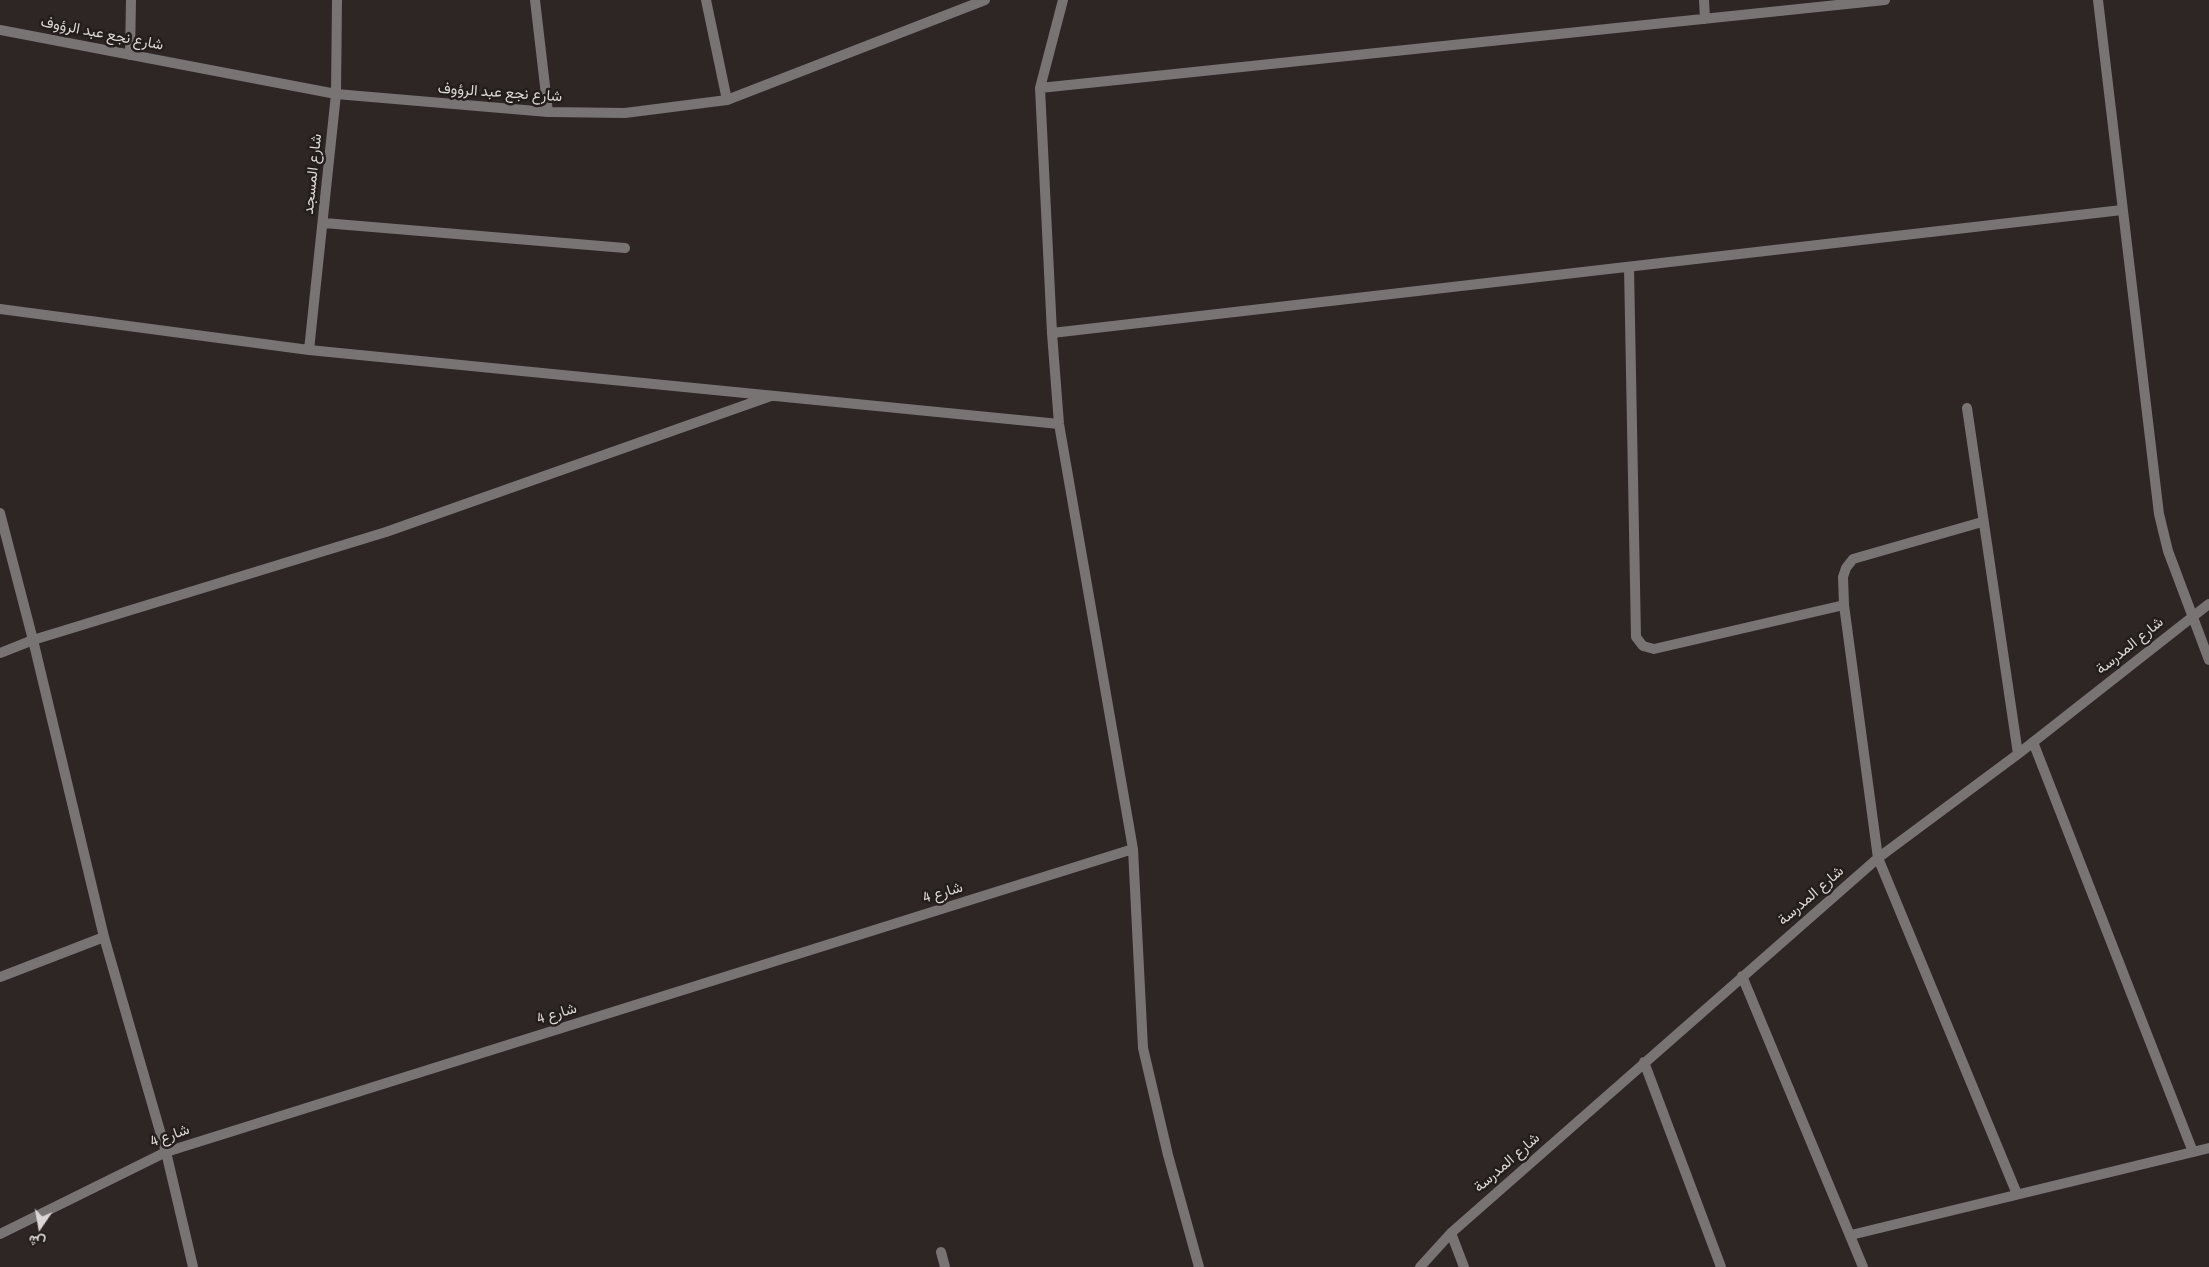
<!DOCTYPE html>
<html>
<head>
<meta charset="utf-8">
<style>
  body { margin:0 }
  #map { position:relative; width:2209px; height:1267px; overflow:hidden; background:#2d2625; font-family:"Archivo Narrow",Vazirmatn,sans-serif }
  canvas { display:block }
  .north { position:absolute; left:15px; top:1202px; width:50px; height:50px; -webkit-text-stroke:4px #231d1c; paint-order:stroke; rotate:192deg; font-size:14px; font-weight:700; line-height:20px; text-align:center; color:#dcd7d6 }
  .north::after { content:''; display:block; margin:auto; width:18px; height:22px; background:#dcd7d6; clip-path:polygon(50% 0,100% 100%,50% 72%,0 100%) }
</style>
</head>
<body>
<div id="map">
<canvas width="2209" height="1267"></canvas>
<div class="north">ش</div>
</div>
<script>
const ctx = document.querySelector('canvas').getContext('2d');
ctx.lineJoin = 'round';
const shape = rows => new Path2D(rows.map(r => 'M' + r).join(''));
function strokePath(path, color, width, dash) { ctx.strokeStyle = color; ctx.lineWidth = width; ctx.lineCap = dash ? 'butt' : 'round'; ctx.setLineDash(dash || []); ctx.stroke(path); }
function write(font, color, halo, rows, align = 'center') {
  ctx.font = font + ' "Archivo Narrow",Vazirmatn,sans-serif'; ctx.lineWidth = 5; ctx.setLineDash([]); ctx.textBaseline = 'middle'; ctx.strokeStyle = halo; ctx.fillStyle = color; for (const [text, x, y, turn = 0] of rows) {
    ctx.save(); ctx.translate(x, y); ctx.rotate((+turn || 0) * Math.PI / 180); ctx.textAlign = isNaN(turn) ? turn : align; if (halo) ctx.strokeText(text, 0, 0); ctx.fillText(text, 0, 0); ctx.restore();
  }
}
const street = shape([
  [535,0,548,112],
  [706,0,727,100],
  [1063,0,1040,88,1052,333,1059,424,1133,849,1143,1048,1168,1155,1199,1267],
  [1704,0,1705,19],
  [2098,0,2159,514,2168,551,2209,660],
  [0,30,336,94,548,112,625,113,727,100,985,0],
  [130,55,131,0],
  [1040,88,1885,0],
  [324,223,625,248],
  [1629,267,1636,637,1643,646,1654,649,1844,605],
  [0,309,309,350,1059,424],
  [1052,333,2122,210],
  [309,350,336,94,337,0],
  [1967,408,2018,754],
  [0,513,33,640,104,937,166,1152,193,1267],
  [1982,522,1853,559,1846,568,1843,577,1844,605,1878,858,2017,1194],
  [0,653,33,640,386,532,771,396],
  [2033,742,2193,1152],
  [1742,976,1863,1267],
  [0,977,104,937],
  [1644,1062,1721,1267],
  [1451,1233,1464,1267],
  [0,1234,166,1152,1133,849],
  [1851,1235,2209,1148],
  [941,1252,945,1267],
  [1420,1267,1451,1233,1878,858,2018,754,2209,604]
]);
const streetNames = [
  ["شارع نجع عبد الرؤوف",102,34,11],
  ["شارع نجع عبد الرؤوف",500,93,4],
  ["شارع المسجد",313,174,-84],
  ["شارع المدرسة",2130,646,-39],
  ["شارع 4",943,893,-17],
  ["شارع المدرسة",1811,896,-41],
  ["شارع 4",557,1014,-17],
  ["شارع 4",170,1136,-20],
  ["شارع المدرسة",1507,1163,-41]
];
strokePath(street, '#787474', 10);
write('15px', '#dcd7d6', '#231d1c', streetNames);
</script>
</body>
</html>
